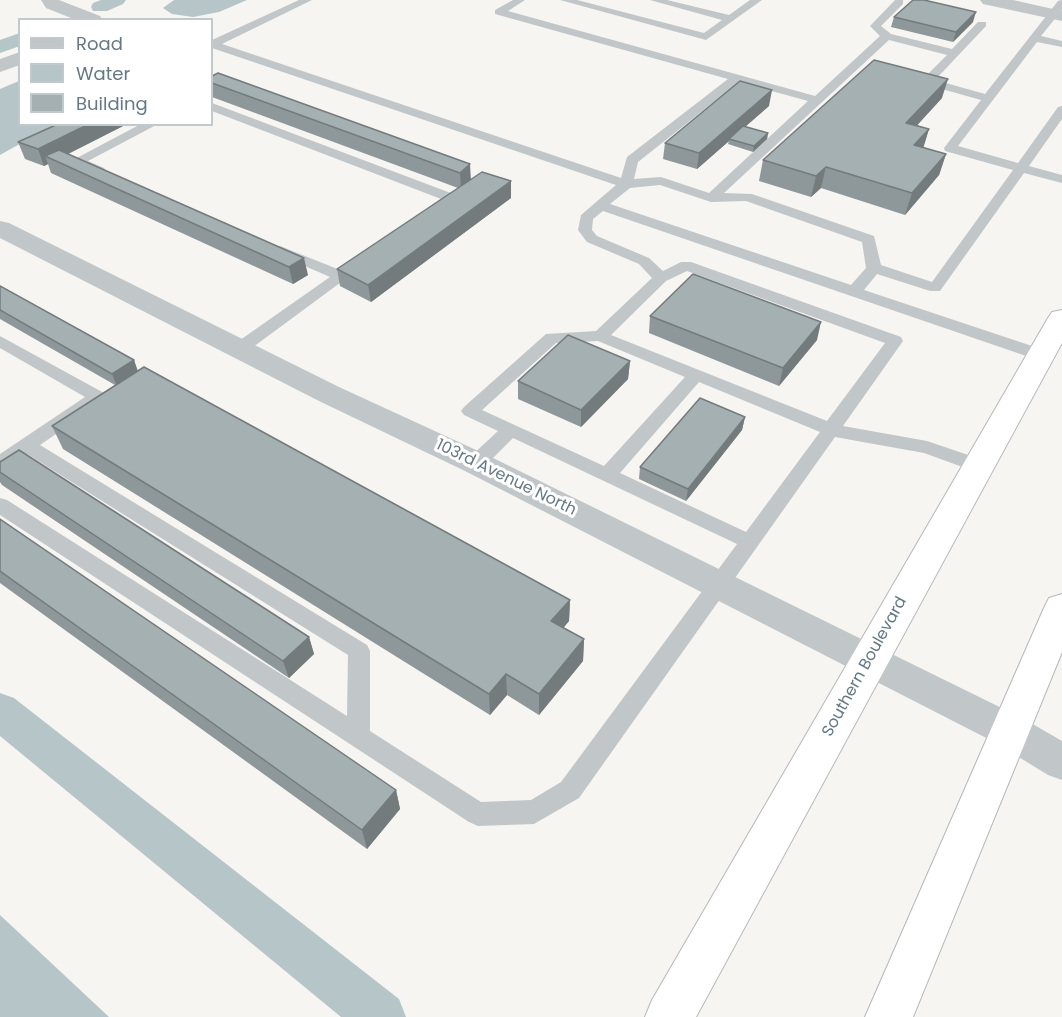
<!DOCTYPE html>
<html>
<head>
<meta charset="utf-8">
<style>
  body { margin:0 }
  #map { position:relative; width:1062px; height:1017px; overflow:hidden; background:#f6f5f2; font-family:Poppins,sans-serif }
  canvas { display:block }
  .legend { position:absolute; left:18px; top:18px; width:195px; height:108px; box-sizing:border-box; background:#fff; border:2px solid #c1c9cd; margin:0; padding:8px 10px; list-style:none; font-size:18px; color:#647983 }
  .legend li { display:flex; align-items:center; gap:12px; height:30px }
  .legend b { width:30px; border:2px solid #c1c9cd }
</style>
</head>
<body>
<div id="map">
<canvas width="1062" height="1017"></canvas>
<ul class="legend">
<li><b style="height:8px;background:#c1c6c8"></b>Road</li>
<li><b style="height:16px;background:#b6c5c7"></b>Water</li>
<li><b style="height:16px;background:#a5b0b3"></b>Building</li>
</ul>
</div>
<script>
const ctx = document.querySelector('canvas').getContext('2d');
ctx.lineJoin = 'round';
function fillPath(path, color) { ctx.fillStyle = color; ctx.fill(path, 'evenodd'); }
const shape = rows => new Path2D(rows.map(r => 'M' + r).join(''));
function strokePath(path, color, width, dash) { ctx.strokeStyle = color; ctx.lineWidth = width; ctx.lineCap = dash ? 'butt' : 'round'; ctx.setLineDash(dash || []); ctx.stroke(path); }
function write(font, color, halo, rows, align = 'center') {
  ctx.font = font + ' Poppins,sans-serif'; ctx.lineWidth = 6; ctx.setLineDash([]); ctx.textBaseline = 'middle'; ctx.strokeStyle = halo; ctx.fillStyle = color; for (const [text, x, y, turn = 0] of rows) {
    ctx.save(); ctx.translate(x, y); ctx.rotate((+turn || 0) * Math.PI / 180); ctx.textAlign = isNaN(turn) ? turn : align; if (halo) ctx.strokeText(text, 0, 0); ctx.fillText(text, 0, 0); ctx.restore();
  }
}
const water = shape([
  [174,0,247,0,219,12,193,17,172,14,163,8],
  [19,81,20,124,62,125,32,137,0,155,0,89],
  [0,915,109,1017,0,1017]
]);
const canal = shape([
  [101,0,126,0,123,4,107,11,93,11,91,7,93,3,101,0],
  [20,33,20,46,0,53,0,40,20,33],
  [0,693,14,698,399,999,406,1017,341,1017,0,736,0,693]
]);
const service = shape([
  [299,0,312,0,222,44,621,178,627,157,728,79,495,14,495,10,513,0,525,0,508,11,815,96,880,36,870,26,895,0,903,0,903,4,881,26,891,34,952,49,978,22,986,22,986,26,935,80,985,94,1058,1,1062,0,1062,10,1041,36,1062,41,1062,47,1037,42,958,146,1018,163,1058,107,1062,106,1062,119,1029,166,1062,175,1062,183,1024,173,940,291,930,291,877,274,864,290,1047,351,1049,355,1047,359,1035,359,603,211,593,219,592,230,597,236,649,258,663,271,681,262,691,262,901,337,903,341,843,426,927,441,986,461,988,466,986,471,979,473,924,453,835,437,579,798,534,824,478,826,469,822,0,515,0,498,7,500,347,716,348,655,27,454,0,470,0,454,85,397,0,348,0,336,104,393,107,397,104,401,40,445,367,645,370,651,370,731,481,802,531,800,561,782,737,544,513,438,483,468,476,470,469,468,467,463,469,458,498,431,464,415,461,411,464,407,546,334,596,331,652,278,639,264,587,242,578,230,581,215,616,185,212,48,212,40,299,0],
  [889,40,947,55,925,77,917,78,917,82,981,100,944,148,945,151,1013,170,932,282,881,265,874,236,752,194,724,193,889,40],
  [739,82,808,101,709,193,661,177,634,179,638,162,739,82],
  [660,185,711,202,746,201,862,242,866,268,851,285,610,204,630,188,660,185],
  [687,271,885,343,827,421,611,335,666,281,687,271],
  [598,341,685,377,604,466,482,410,556,343,598,341],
  [699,382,820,432,746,532,620,473,699,382],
  [560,0,577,0,704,33,722,20,650,0,667,0,729,15,750,0,762,0,706,40,560,0],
  [212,103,456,195,458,198,439,213,429,213,427,210,429,207,441,199,212,111,212,103],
  [141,124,158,124,88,161,104,168,106,171,104,174,94,174,71,161,141,124],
  [280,246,340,270,354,260,364,260,367,263,245,353,233,353,231,349,233,345,330,277,275,253,273,250,280,246]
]);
const minor = shape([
  [41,0,59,0,100,16,103,20,76,20,46,8,41,0],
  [980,0,1013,0,1062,11,1062,21,983,4,980,0],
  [20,52,20,65,0,72,0,59,20,52],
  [0,221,9,223,339,387,487,455,1024,719,1030,731,1024,743,1010,749,996,743,465,471,319,401,0,238,0,221]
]);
const tertiary = shape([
  [1010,713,1024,719,1062,741,1062,780,1048,775,996,743,990,731,996,719,1010,713]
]);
const trunk = shape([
  [1062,310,1062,343,696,1017,645,1017,652,1000,1048,318,1052,312,1062,310],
  [1062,594,1062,652,913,1017,865,1017,1044,608,1049,598,1062,594]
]);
const wall = shape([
  [894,17,973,22,953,42,891,27],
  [212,76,470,164,470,180,511,198,371,302,340,286,337,269,458,188,212,97],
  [942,98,917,125,929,129,923,147,946,154,939,175,905,215,821,188,811,197,759,181,763,160],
  [769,106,745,127,768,133,767,139,753,152,728,144,729,141,697,169,663,159,665,143],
  [127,124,68,154,308,275,293,284,51,173,48,164,44,166,25,159,18,142],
  [0,286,134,360,138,371,570,600,569,621,563,628,584,639,583,661,539,715,507,695,490,715,63,449,52,426,115,385,0,319],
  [650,316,817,340,779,386,649,333],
  [630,361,628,379,581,427,518,399,518,381],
  [745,417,742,430,686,501,639,479,640,467],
  [0,462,309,637,314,654,289,678,2,485,0,482],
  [0,519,396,790,400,809,367,849,0,583]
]);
const shadedWall = shape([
  [976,12,973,22,953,42,956,32],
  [948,79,942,98,901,143,906,123],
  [772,90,769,106,731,139,729,139,729,141,697,169,699,153],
  [89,124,127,124,54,161,45,156,48,164,44,166,38,149],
  [929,129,923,149,914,145],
  [768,133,767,139,753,152,754,146],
  [946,154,939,175,905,215,912,193],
  [470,164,471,181,461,189,460,173],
  [826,167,821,188,811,197,816,176],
  [511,181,511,198,371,302,368,285],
  [304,258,308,275,293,284,289,267],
  [821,322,817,340,779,386,783,368],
  [134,360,138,373,117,386,112,374],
  [630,361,628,379,581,427,581,410],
  [745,417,742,430,686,501,688,489],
  [570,600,569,621,551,643,551,621],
  [309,637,314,654,289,678,283,661],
  [584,639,583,661,539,715,539,694],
  [506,674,507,695,490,715,489,694],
  [396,790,400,809,367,849,362,830]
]);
const building = shape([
  [913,0,924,0,976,12,956,32,894,17,913,0],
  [874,60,948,79,906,123,929,129,914,145,946,154,912,193,826,167,816,176,763,160,874,60],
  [218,73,470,164,460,173,212,83,212,76,218,73],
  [740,81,772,90,699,153,665,143,740,81],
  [58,124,89,124,38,149,18,142,58,124],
  [743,126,768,133,754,146,729,139,743,126],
  [59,150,304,258,289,267,45,156,59,150],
  [482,172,511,181,368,285,337,269,482,172],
  [693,274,821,322,783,368,650,316,693,274],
  [0,286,134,360,112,374,0,310,0,286],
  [568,335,630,361,581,410,518,381,568,335],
  [144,367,570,600,551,621,584,639,539,694,506,674,489,694,52,426,144,367],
  [700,398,745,417,688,489,640,467,700,398],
  [19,450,309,637,283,661,0,472,0,462,19,450],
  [0,519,396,790,362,830,0,571,0,519]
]);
const streetNames = [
  ["103rd Avenue North",506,478,26],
  ["Southern Boulevard",865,667,-61]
];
fillPath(water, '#b6c5c7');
fillPath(canal, '#b6c5c7');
strokePath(trunk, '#b4b8ba', 2);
fillPath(service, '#c1c6c8');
fillPath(minor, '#c1c6c8');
fillPath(tertiary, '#c1c6c8');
fillPath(trunk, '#fff');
fillPath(wall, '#8e979a');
fillPath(shadedWall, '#747b7d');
fillPath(building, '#a5b0b3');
strokePath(building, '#747b7d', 1.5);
write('16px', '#647983', '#fff', streetNames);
</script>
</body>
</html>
